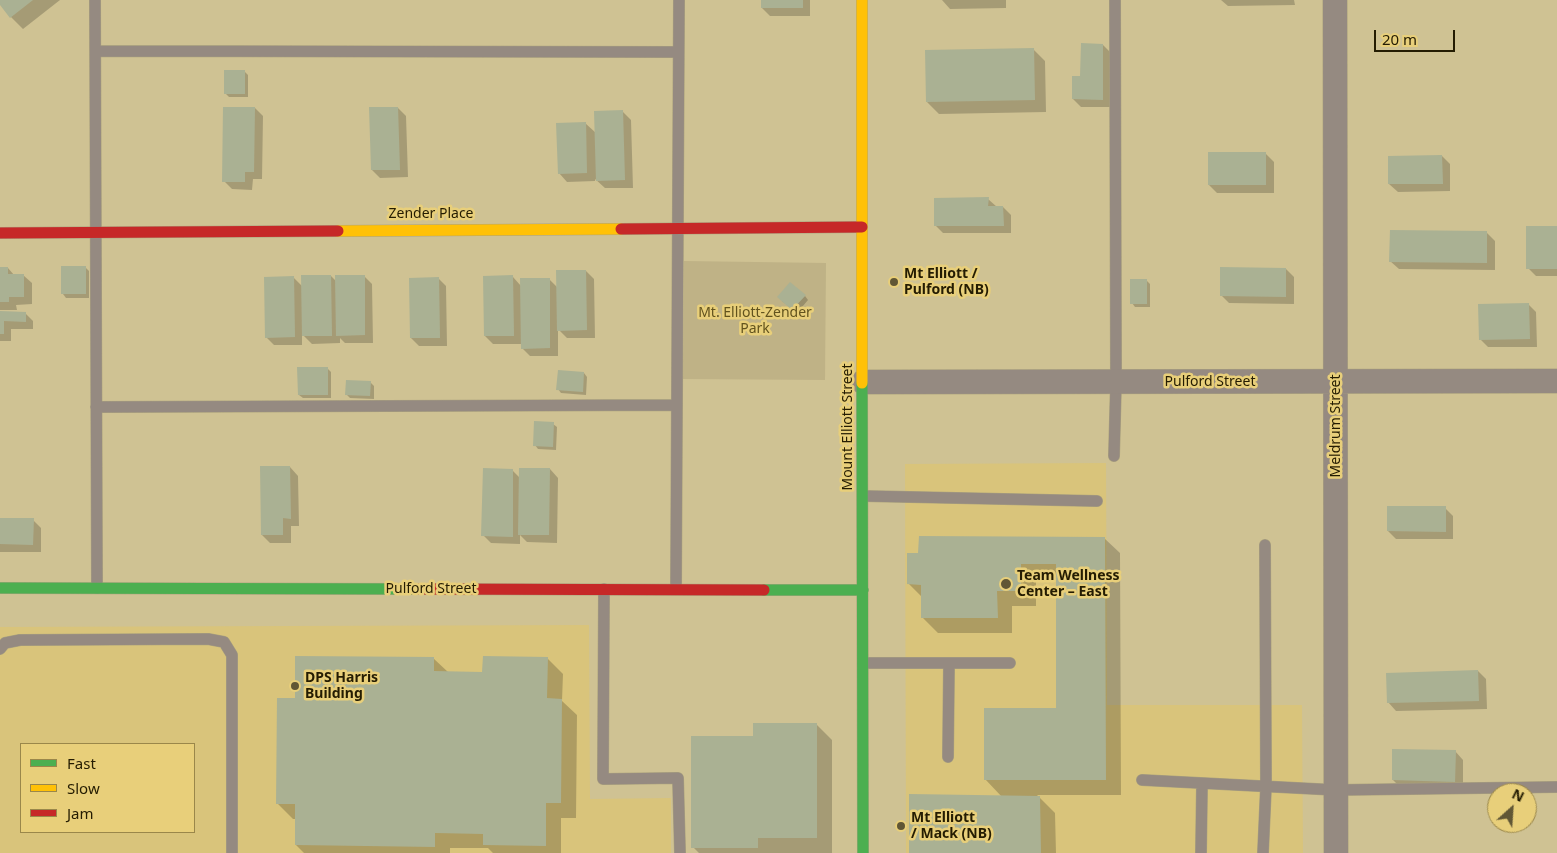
<!DOCTYPE html>
<html>
<head>
<meta charset="utf-8">
<style>
  body { margin:0 }
  #map { position:relative; width:1557px; height:853px; overflow:hidden; background:#cfc293; font-family:"Noto Sans",sans-serif }
  canvas { display:block }
  .legend { position:absolute; left:20px; top:743px; width:175px; height:90px; box-sizing:border-box; background:#e8cf7a; border:1px solid #9a874a; margin:0; padding:6px 9px; list-style:none; font-size:15px; color:#241c02 }
  .legend li { display:flex; align-items:center; gap:10px; height:25px }
  .legend b { width:25px; border:1px solid #9a874a }
  .north { position:absolute; left:1487px; top:783px; width:50px; height:50px; box-sizing:border-box; background:#e8cf7a; border:1px solid #9a874a; border-radius:50%; rotate:26deg; font-size:14px; font-weight:700; line-height:20px; text-align:center; color:#241c02 }
  .north::after { content:''; display:block; margin:auto; width:18px; height:22px; background:#605635; clip-path:polygon(50% 0,100% 100%,50% 72%,0 100%) }
  .scale { position:absolute; left:1374px; top:30px; width:81px; height:22px; box-sizing:border-box; border:2px solid #241c02; border-top:0; padding-left:6px; font-size:15px; line-height:18px; white-space:nowrap; color:#241c02; -webkit-text-stroke:4px #e8cf7a; paint-order:stroke }
</style>
</head>
<body>
<div id="map">
<canvas width="1557" height="853"></canvas>
<ul class="legend">
<li><b style="height:6px;background:#4caf50"></b>Fast</li>
<li><b style="height:6px;background:#ffc107"></b>Slow</li>
<li><b style="height:6px;background:#c62828"></b>Jam</li>
</ul>
<div class="north">N</div>
<div class="scale">20 m</div>
</div>
<script>
const ctx = document.querySelector('canvas').getContext('2d');
ctx.lineJoin = 'round';
function fillPath(path, color) { ctx.fillStyle = color; ctx.fill(path, 'evenodd'); }
const shape = rows => new Path2D(rows.map(r => 'M' + r).join(''));
function strokePath(path, color, width, dash) { ctx.strokeStyle = color; ctx.lineWidth = width; ctx.lineCap = dash ? 'butt' : 'round'; ctx.setLineDash(dash || []); ctx.stroke(path); }
function write(font, color, halo, rows, align = 'center') {
  ctx.font = font + ' "Noto Sans",sans-serif'; ctx.lineWidth = 5; ctx.setLineDash([]); ctx.textBaseline = 'middle'; ctx.strokeStyle = halo; ctx.fillStyle = color; for (const [text, x, y, turn = 0] of rows) {
    ctx.save(); ctx.translate(x, y); ctx.rotate((+turn || 0) * Math.PI / 180); ctx.textAlign = isNaN(turn) ? turn : align; if (halo) ctx.strokeText(text, 0, 0); ctx.fillText(text, 0, 0); ctx.restore();
  }
}
const built = shape([
  [1106,463,1107,705,1302,705,1303,853,906,853,905,464],
  [589,625,590,799,671,798,671,853,0,853,0,627],
  [21,744,194,744,194,832,21,832]
]);
const green = shape([
  [684,261,826,263,825,380,683,379]
]);
const shadow = shape([
  [0,0,60,0,23,29,11,17,0,3],
  [762,0,810,0,810,16,770,16,762,8],
  [942,0,1006,0,1006,8,950,9],
  [1221,0,1294,0,1295,5,1228,6],
  [1103,45,1111,53,1110,107,1081,107,1073,99,1081,77],
  [1033,49,1045,61,1046,112,939,114,927,102],
  [244,71,248,75,248,97,229,97,225,93],
  [255,108,263,116,262,179,253,179,252,190,232,189,224,181],
  [398,108,406,116,408,177,380,178,372,170],
  [623,112,631,120,633,188,605,188,595,179,595,181,567,182,559,173,585,123,596,133],
  [1266,154,1274,162,1274,193,1217,193,1209,185],
  [1442,156,1450,164,1450,191,1398,192,1389,184],
  [988,199,997,207,1003,207,1011,215,1011,233,943,233,935,225],
  [1557,227,1557,276,1536,276,1528,268],
  [1487,233,1495,241,1495,270,1399,269,1390,261],
  [85,267,89,271,89,298,66,298,63,294],
  [0,268,8,268,14,275,23,275,32,283,32,304,16,305,17,310,0,310],
  [1286,269,1294,277,1294,304,1229,303,1221,295],
  [586,271,594,279,595,338,567,338,558,329,558,356,530,356,522,348,522,344,493,344,485,336,513,277,521,286,549,279,558,288],
  [331,276,336,281,364,276,372,284,373,343,345,343,340,338,340,343,312,344,302,334,302,345,274,345,266,337,293,277,303,287],
  [438,278,446,286,447,346,419,346,411,338],
  [1146,280,1150,284,1150,307,1135,307,1132,303],
  [805,296,808,300,797,313,782,301],
  [1528,304,1536,312,1537,347,1488,347,1480,339],
  [0,312,25,313,33,321,33,329,11,329,11,341,0,341],
  [327,368,331,372,331,398,303,398,299,395],
  [584,373,587,377,586,395,561,393,558,389],
  [370,382,374,386,374,399,350,398,346,394],
  [553,424,557,427,556,450,538,449,535,445],
  [290,467,298,476,299,526,291,526,291,543,270,543,262,535],
  [550,469,558,478,557,543,527,542,520,535,520,544,491,543,483,535,513,471,520,478],
  [1445,508,1453,516,1453,539,1396,539,1388,531],
  [0,519,33,520,41,528,41,552,0,552],
  [1104,538,1120,553,1121,795,1037,795,1055,813,1056,853,910,853,1002,797,985,779,1057,710,1057,579,1036,579,1036,606,1012,606,1012,633,938,633,923,618,923,598,909,584],
  [433,658,448,672,484,673,547,658,563,674,562,701,577,715,576,818,561,818,561,853,493,853,488,848,450,848,450,853,304,853,296,845,296,819,293,819,277,803,296,699],
  [1478,671,1486,679,1487,709,1396,711,1388,702],
  [816,724,832,740,832,853,699,853,693,847],
  [1455,751,1463,760,1463,790,1401,788,1393,780]
]);
const building = shape([
  [0,0,33,0,10,18,0,5],
  [761,0,803,0,803,8,761,8],
  [1081,43,1103,44,1103,100,1072,99,1072,76,1080,76],
  [1034,48,1035,100,926,102,925,50],
  [224,70,245,70,245,94,224,94],
  [223,107,255,107,254,172,245,172,245,182,222,182],
  [369,107,398,107,400,170,371,170],
  [623,110,625,180,596,181,594,111],
  [586,122,587,173,558,174,556,123],
  [1208,152,1266,152,1266,185,1208,185],
  [1442,155,1443,184,1388,184,1388,156],
  [989,197,988,206,1003,206,1004,226,934,226,934,198],
  [1526,226,1557,226,1557,269,1526,269],
  [1390,230,1487,231,1487,263,1389,262],
  [61,266,86,266,86,294,61,294],
  [0,267,8,267,8,274,24,274,24,297,9,297,9,302,0,302],
  [1220,267,1286,268,1286,297,1220,296],
  [556,270,586,270,587,330,557,331],
  [301,275,331,275,332,336,302,336],
  [335,275,365,275,365,335,336,336],
  [513,275,514,336,484,336,483,276],
  [294,276,295,337,265,338,264,277],
  [439,277,440,338,410,338,409,278],
  [520,278,550,278,550,348,521,349],
  [1130,279,1147,279,1147,304,1130,304],
  [790,282,806,295,792,310,777,297],
  [1529,303,1530,339,1479,340,1478,304],
  [0,311,26,312,26,322,4,321,4,334,0,334],
  [297,367,328,367,328,395,298,395],
  [558,370,584,372,583,392,556,390],
  [346,380,371,381,370,396,345,395],
  [534,421,554,422,553,447,533,446],
  [260,466,290,466,291,519,283,518,283,535,261,535],
  [483,468,513,469,513,537,481,536],
  [519,468,550,468,549,535,518,535],
  [1387,506,1446,506,1446,532,1387,531],
  [0,518,34,518,33,545,0,544],
  [919,536,1105,537,1106,780,984,780,984,708,1056,708,1056,564,1021,564,1021,591,997,591,998,618,921,618,921,585,907,584,907,553,918,553],
  [295,656,434,657,434,671,482,672,483,656,548,657,547,698,562,699,561,803,546,803,546,846,483,845,483,834,435,833,435,847,295,845,295,804,276,804,277,698,295,698],
  [1478,670,1479,701,1387,703,1386,673],
  [753,723,817,723,817,838,758,838,758,848,691,848,691,736,753,736],
  [1392,749,1456,750,1455,782,1392,780],
  [909,794,1040,796,1041,853,909,853]
]);
const lane = shape([
  [95,0,97,588],
  [96,51,678,52],
  [96,407,677,405],
  [1114,456,1116,382,1115,0],
  [863,496,1097,501],
  [604,589,603,779,678,778,680,853],
  [676,589,679,0],
  [0,649,5,643,20,640,208,639,224,642,232,655,232,853],
  [863,663,1010,663],
  [948,757,949,663],
  [1142,780,1336,790,1557,787],
  [1201,853,1202,784],
  [1263,853,1266,786,1265,545]
]);
const street = shape([
  [1335,0,1336,853],
  [863,382,1557,381]
]);
const fast = shape([
  [862,383,863,853],
  [0,588,414,589],
  [764,590,863,590]
]);
const slow = shape([
  [862,0,862,383],
  [338,231,621,229]
]);
const jam = shape([
  [621,229,862,227],
  [0,233,338,231],
  [414,589,764,590]
]);
const markers = [
  [894,282,5,"#605635"],
  [1006,584,6,"#605635"],
  [295,686,5,"#605635"],
  [901,826,5,"#605635"]
];
const streetNames = [
  ["Zender Place",431,214],
  ["Pulford Street",1210,382],
  ["Meldrum Street",1336,426,-90],
  ["Mount Elliott Street",848,427,-90],
  ["Pulford Street",431,589]
];
const poiNames = [
  ["Mt Elliott /",904,274],
  ["Pulford (NB)",904,290],
  ["Team Wellness",1017,576],
  ["Center – East",1017,592],
  ["DPS Harris",305,678],
  ["Building",305,694],
  ["Mt Elliott",911,818],
  ["/ Mack (NB)",911,834]
];
const parkNames = [
  ["Mt. Elliott-Zender",755,313],
  ["Park",755,329]
];
fillPath(built, '#d9c47b');
fillPath(green, '#bfb286');
fillPath(shadow, '#0003');
fillPath(building, '#aab193');
strokePath(lane, '#aba27e', 12);
strokePath(street, '#aba27e', 25);
strokePath(fast, '#aba27e', 12);
strokePath(slow, '#aba27e', 12);
strokePath(jam, '#aba27e', 12);
strokePath(lane, '#958a81', 11);
strokePath(street, '#958a81', 24);
strokePath(fast, '#4caf50', 11);
strokePath(slow, '#ffc107', 11);
strokePath(jam, '#c62828', 11);
for (const [x, y, r, color] of markers) { const dot = new Path2D(); dot.arc(x, y, r, 0, 2 * Math.PI); ctx.fillStyle = color; ctx.fill(dot); strokePath(dot, '#e8cf7a', 2); }
write('14px', '#241c02', '#e8cf7a', streetNames);
write('bold 14px', '#241c02', '#e8cf7a', poiNames, 'left');
write('14px', '#62531e', '#e8cf7a', parkNames);
</script>
</body>
</html>
